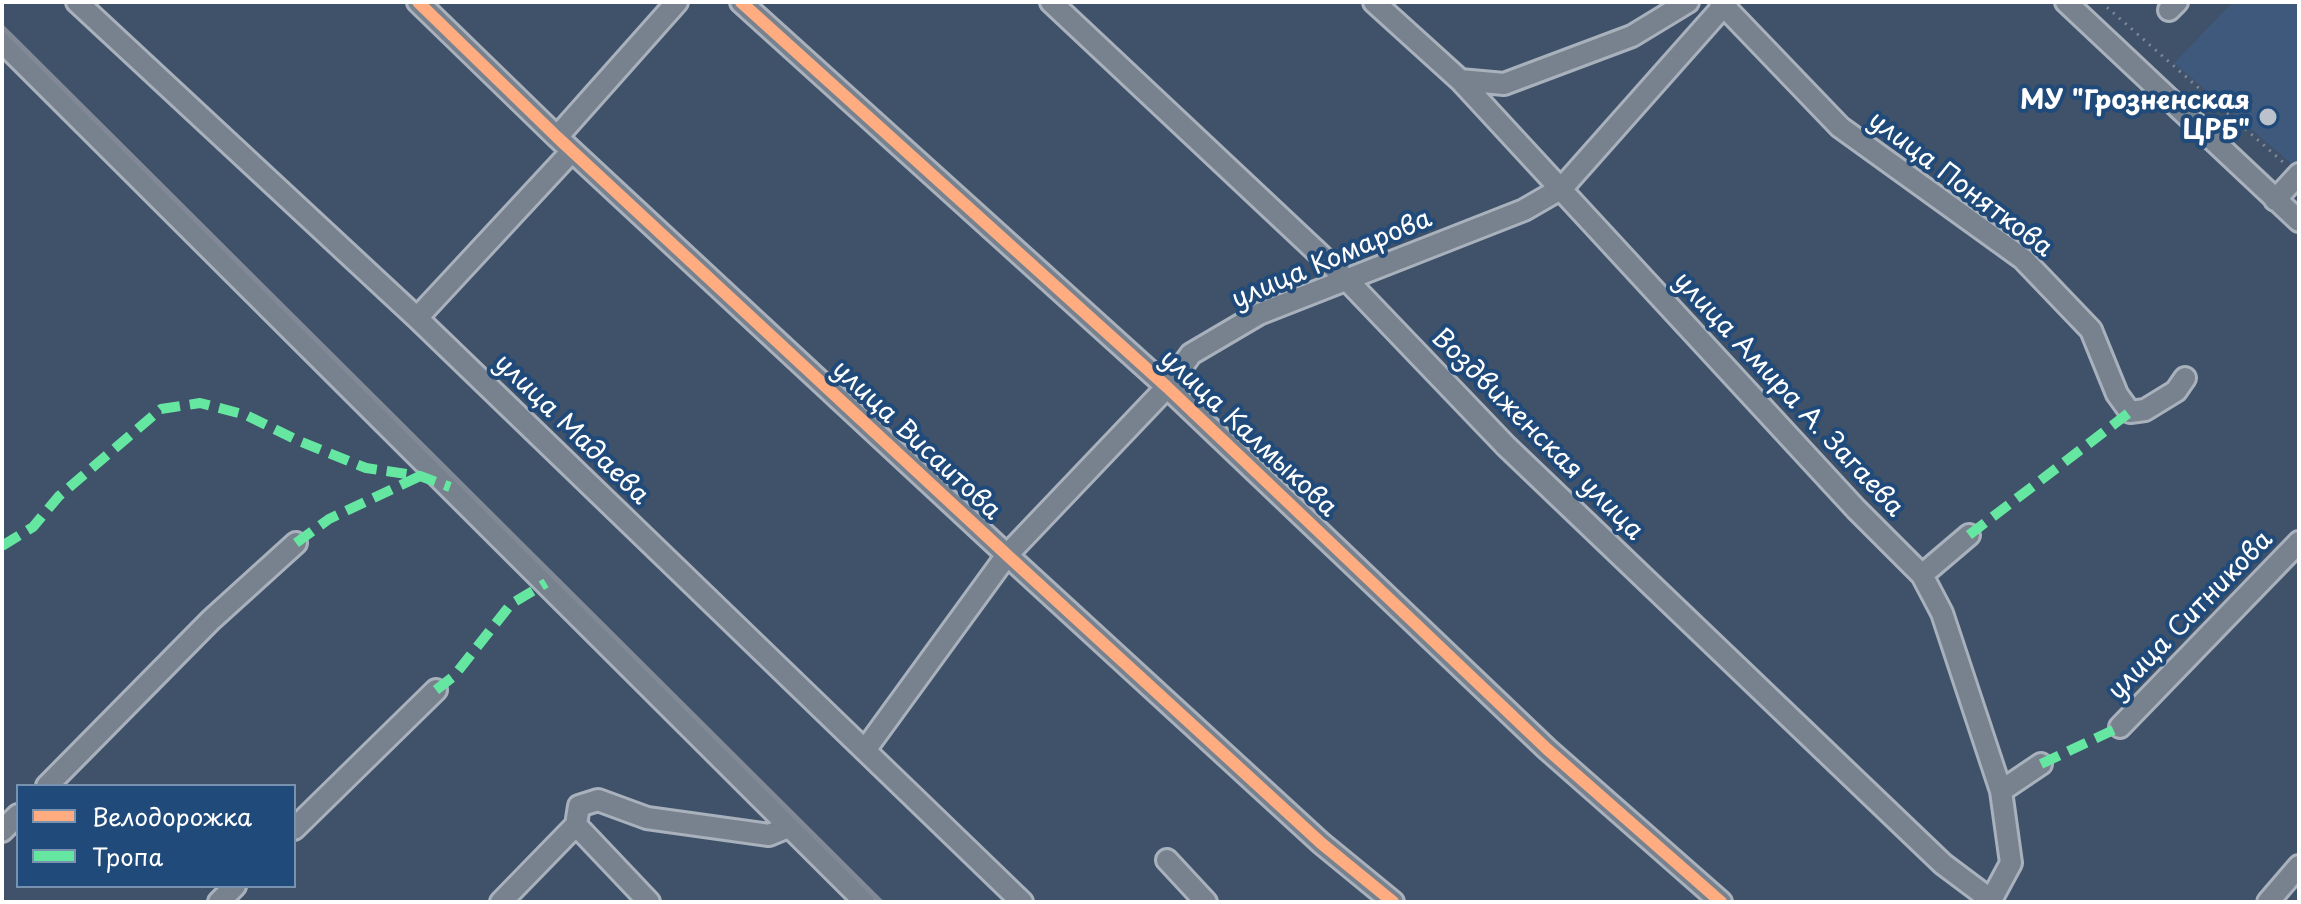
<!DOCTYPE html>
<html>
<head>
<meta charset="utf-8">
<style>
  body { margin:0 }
  #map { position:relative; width:2301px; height:904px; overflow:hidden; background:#3f526a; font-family:"Playpen Sans",sans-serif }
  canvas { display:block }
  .frame { position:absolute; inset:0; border:4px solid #fff; pointer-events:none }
  .legend { position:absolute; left:16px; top:784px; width:280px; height:104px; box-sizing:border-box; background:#1f4a7a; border:2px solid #7992af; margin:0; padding:10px 14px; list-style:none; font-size:24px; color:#fff }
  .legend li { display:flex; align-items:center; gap:16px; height:40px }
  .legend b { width:40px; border:2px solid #7992af }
</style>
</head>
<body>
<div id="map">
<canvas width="2301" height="904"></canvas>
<div class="frame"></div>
<ul class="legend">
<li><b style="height:10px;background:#ffac80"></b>Велодорожка</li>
<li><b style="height:10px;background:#66e7a1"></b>Тропа</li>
</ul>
</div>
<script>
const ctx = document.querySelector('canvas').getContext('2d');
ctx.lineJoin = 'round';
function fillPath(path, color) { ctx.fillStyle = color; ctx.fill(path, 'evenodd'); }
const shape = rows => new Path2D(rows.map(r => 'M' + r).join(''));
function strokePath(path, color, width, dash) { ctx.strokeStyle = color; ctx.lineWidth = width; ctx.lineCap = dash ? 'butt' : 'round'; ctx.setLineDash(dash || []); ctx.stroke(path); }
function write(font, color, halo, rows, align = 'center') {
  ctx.font = font + ' "Playpen Sans",sans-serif'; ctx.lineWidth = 8; ctx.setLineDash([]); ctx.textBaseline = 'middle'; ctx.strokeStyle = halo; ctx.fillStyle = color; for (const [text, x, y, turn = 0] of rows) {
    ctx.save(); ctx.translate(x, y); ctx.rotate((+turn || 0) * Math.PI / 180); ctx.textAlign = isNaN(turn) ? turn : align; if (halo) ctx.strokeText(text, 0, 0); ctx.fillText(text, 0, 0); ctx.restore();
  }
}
const built = shape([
  [2233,2,2299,2,2299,170,2174,63]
]);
const path = shape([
  [2101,2,2284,163]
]);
const minor = shape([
  [77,2,417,318,1022,902],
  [418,2,557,137,1007,555,1321,843,1393,902],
  [741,2,1167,387,1547,749,1721,902],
  [1051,2,1347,280,1506,446,1943,864,1991,900],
  [1374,2,1460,80,1856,509,1922,575,1942,613,2001,791,2011,863,1990,902],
  [1720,2,1840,127,2023,259,2091,330,2117,394,2130,412,2145,410,2176,391,2185,378],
  [2066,2,2299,221],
  [2169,10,2177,2],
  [2,42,865,902],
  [1460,80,1504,84,1632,36,1688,2],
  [557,137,677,2],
  [2275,200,2299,174],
  [417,318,572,151],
  [1922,575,1969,535],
  [2120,727,2299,542],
  [865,750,1007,555,1167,387,1191,354,1259,314,1524,210,1562,188,1727,2],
  [47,786,211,620,296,543],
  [2001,791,2041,764],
  [576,825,649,902],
  [294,829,436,690],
  [2,831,18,815],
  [1167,860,1206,902],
  [219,902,235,886],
  [501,902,576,825,579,806,598,800,647,818,769,835,788,827],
  [2268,902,2299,866]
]);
const rail = shape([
  [2,27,881,902]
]);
const quiet = shape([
  [1969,535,2130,412],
  [296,543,329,519,420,476],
  [2,546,33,527,59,496,161,409,200,403,246,415,299,441,366,468,420,476,450,487],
  [436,690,454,676,511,604,546,583],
  [2041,764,2120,727]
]);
const cycleway = shape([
  [418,2,557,137,1007,555,1321,843,1393,902],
  [741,2,1167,387,1547,749,1721,902]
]);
const markers = [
  [2268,117,10,"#bcc2cb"]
];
const poiNames = [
  ["МУ \"Грозненская",2250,102],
  ["ЦРБ\"",2250,132]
];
const streetNames = [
  ["улица Поняткова",1960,185,37],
  ["улица Комарова",1332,260,-23],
  ["улица Амира А. Загаева",1788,395,47],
  ["улица Мадаева",571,430,44],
  ["улица Калмыкова",1248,434,43],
  ["Воздвиженская улица",1537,435,45],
  ["улица Висаитова",916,441,43],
  ["улица Ситникова",2191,616,-46]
];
fillPath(built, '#3e597c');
strokePath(minor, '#a9b1bc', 26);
strokePath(path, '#808995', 3, [2, 6]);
strokePath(minor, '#77828e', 20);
strokePath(rail, '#808995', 5);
strokePath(quiet, '#66e7a1', 10, [20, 10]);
strokePath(cycleway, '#ffac80', 12);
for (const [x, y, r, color] of markers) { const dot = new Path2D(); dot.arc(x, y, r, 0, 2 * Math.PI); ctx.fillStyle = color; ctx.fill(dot); strokePath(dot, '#1f4a7a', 3); }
write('bold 26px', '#fff', '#1f4a7a', poiNames, 'right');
write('26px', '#fff', '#1f4a7a', streetNames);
</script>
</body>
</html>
